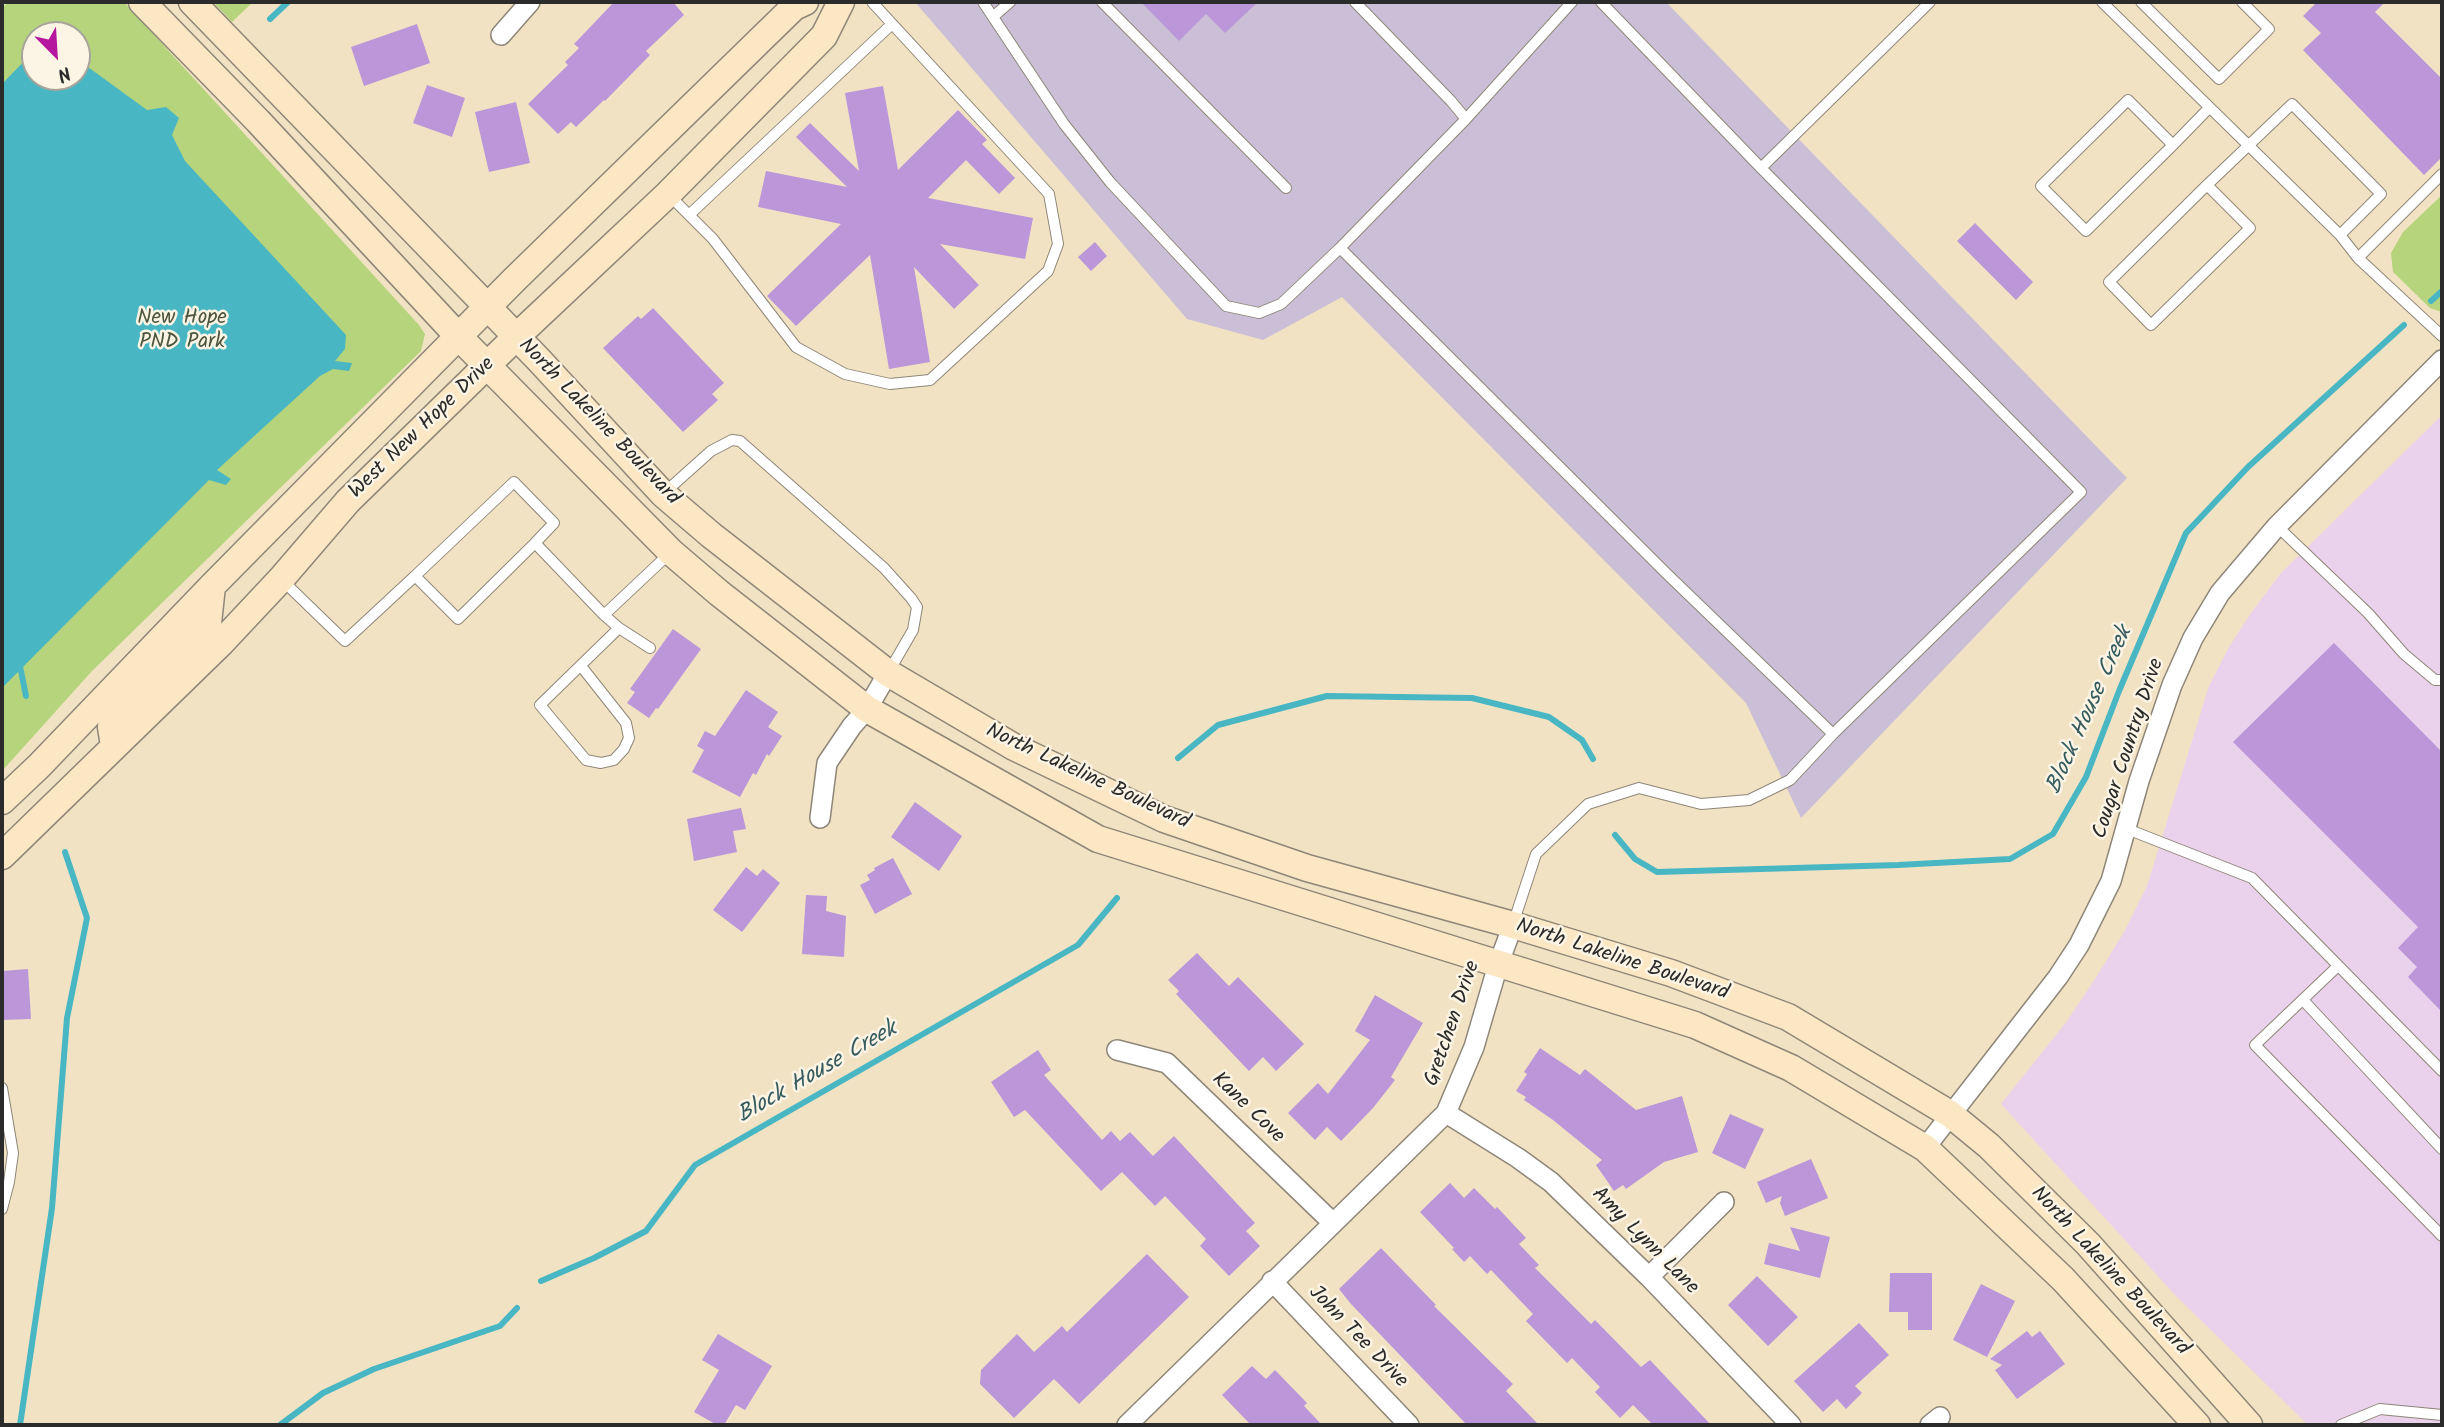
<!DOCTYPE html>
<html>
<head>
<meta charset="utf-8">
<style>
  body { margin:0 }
  #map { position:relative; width:2444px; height:1427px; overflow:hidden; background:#f2e2c4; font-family:Kalam,sans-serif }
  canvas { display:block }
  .frame { position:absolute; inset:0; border:4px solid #2b2b2b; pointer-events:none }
  .north { position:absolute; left:21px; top:21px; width:70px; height:70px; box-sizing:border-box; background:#fcf5e5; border:2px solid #a8a49b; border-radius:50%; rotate:156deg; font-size:19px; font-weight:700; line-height:28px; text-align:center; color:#2b2b2b }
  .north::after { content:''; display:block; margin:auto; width:24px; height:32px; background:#b5179e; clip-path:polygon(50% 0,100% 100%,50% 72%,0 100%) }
</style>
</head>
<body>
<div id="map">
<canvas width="2444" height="1427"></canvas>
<div class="frame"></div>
<div class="north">N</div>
</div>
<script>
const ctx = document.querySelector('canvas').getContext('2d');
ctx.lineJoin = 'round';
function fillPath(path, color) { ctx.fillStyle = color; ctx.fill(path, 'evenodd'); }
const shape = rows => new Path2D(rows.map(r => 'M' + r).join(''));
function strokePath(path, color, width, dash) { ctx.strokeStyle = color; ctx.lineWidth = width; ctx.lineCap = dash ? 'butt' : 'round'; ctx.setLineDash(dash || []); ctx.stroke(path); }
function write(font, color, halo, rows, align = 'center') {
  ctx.font = font + ' Kalam,sans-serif'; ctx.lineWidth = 5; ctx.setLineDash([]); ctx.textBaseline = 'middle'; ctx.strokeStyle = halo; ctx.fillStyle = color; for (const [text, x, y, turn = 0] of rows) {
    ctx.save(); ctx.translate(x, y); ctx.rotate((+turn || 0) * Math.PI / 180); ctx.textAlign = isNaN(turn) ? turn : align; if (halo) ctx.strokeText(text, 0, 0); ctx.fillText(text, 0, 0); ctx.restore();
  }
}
const built = shape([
  [2442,415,2442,1425,2308,1425,2176,1296,2001,1104,2067,1021,2095,979,2124,932,2147,886,2209,686,2229,647,2251,613,2281,573]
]);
const industrial = shape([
  [915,2,1666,2,2127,478,1801,818,1746,703,1342,297,1263,340,1187,319]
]);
const green = shape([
  [8,2,124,2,419,325,425,334,421,351,92,671,2,771,2,8],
  [35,35,77,35,77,77,35,77],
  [213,2,253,2,232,22],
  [2442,195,2442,312,2430,308,2393,272,2391,253,2403,232]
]);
const water = shape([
  [35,50,35,77,77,77,77,59,147,110,166,107,179,118,172,135,185,161,346,335,345,349,335,361,352,363,349,371,333,369,320,376,217,470,231,479,226,485,209,480,2,688,2,84]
]);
const stream = shape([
  [270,19,288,2],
  [2431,301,2442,291],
  [19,661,26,696],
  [1178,758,1218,725,1327,696,1472,698,1549,717,1582,740,1593,759],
  [1615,835,1635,859,1657,872,1898,865,2010,859,2053,834,2086,777,2119,691,2186,533,2248,467,2404,325],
  [541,1281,594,1258,646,1231,695,1165,1078,945,1117,898],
  [20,1425,52,1208,67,1018,87,918,65,852],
  [280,1425,323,1393,374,1369,500,1326,517,1308]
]);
const building = shape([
  [614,2,673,2,684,15,646,51,650,55,605,101,604,100,576,127,571,122,558,134,528,104,568,65,565,62,579,48,574,44],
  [1141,2,1258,2,1225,33,1206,14,1179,41],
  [2317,2,2385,2,2375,12,2442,79,2442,157,2424,175,2303,50,2321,33,2303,16],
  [417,24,430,63,364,86,351,47],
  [427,85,465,98,452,137,413,123],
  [883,86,898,170,958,110,987,140,982,144,1015,178,999,194,966,160,928,198,1033,218,1025,259,940,244,979,285,954,309,914,267,930,362,889,369,870,255,796,326,767,296,841,224,758,207,766,171,847,187,796,137,810,123,859,171,845,93],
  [516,102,530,163,489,172,475,112],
  [1975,223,2033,282,2016,300,1957,241],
  [1095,242,1107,256,1091,271,1078,257],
  [653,308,724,383,712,394,718,400,683,432,603,348,638,316,641,319],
  [673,629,701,649,658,709,656,708,649,718,627,703,635,692,630,689],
  [2334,643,2442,752,2442,1012,2408,977,2417,967,2398,948,2418,927,2233,742],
  [746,690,778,712,768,727,782,736,769,756,767,754,756,775,753,773,740,797,692,772,704,750,697,746,705,731,715,736],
  [915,802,962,836,939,871,891,837],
  [741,808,746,829,733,831,737,852,694,861,687,819],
  [893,858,912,894,875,914,860,885,870,880,867,875,875,870,874,868],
  [746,867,757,876,763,869,780,883,742,932,713,910],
  [806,895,827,896,826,911,846,916,844,957,802,954],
  [1197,953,1229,986,1238,977,1304,1044,1276,1071,1263,1057,1249,1071,1176,994,1179,991,1168,980],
  [28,969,31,1019,2,1020,2,971],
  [1375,995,1423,1023,1391,1077,1395,1080,1373,1108,1341,1141,1327,1127,1315,1140,1288,1113,1318,1083,1328,1094,1370,1040,1355,1031],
  [1540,1048,1580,1075,1585,1069,1636,1110,1682,1096,1698,1152,1664,1162,1626,1189,1623,1185,1614,1191,1596,1165,1602,1160,1553,1120,1524,1100,1526,1097,1516,1091,1527,1074,1524,1072],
  [1038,1050,1051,1070,1044,1075,1102,1140,1111,1131,1120,1141,1130,1132,1153,1156,1174,1136,1255,1223,1246,1231,1260,1246,1229,1276,1200,1246,1206,1239,1165,1196,1155,1206,1122,1172,1101,1191,1025,1110,1014,1117,991,1082],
  [1730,1114,1764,1129,1745,1169,1712,1153],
  [1811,1159,1828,1198,1785,1216,1780,1203,1782,1196,1766,1203,1757,1182],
  [1450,1183,1464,1198,1474,1188,1495,1209,1497,1207,1526,1238,1519,1244,1539,1265,1535,1268,1591,1324,1595,1320,1641,1367,1650,1360,1711,1425,1653,1425,1633,1405,1620,1418,1595,1392,1600,1387,1572,1358,1567,1363,1526,1321,1533,1314,1491,1270,1487,1274,1470,1256,1464,1262,1452,1249,1454,1248,1420,1212],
  [1790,1227,1830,1237,1820,1278,1764,1264,1769,1243,1800,1251],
  [1381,1248,1436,1305,1434,1306,1513,1384,1506,1391,1539,1425,1467,1425,1351,1304,1339,1289],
  [1147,1254,1189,1297,1079,1404,1054,1379,1014,1418,980,1384,981,1370,1017,1334,1034,1352,1062,1326,1067,1332],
  [1890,1273,1932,1273,1932,1330,1908,1330,1908,1312,1889,1312],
  [1757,1276,1798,1317,1768,1346,1728,1305],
  [1981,1284,2015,1301,1987,1357,1953,1340],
  [1859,1323,1889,1355,1855,1386,1862,1393,1846,1409,1837,1399,1823,1412,1794,1381],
  [2027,1331,2032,1337,2040,1331,2065,1364,2017,1399,1995,1370,2002,1365,1990,1359],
  [718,1334,772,1366,745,1410,736,1405,724,1425,717,1425,694,1412,719,1370,702,1360],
  [1252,1366,1266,1379,1275,1370,1307,1403,1304,1406,1322,1425,1251,1425,1222,1395]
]);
const lane = shape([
  [983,2,1064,124,1110,182,1226,306,1259,313,1281,304,1340,248,1466,119,1572,2],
  [1102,2,1286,188],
  [1355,2,1451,101,1466,119],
  [1601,2,1761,168,1930,2],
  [2102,2,2340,235,2358,258,2442,336],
  [2141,2,2219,79,2269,29,2242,2],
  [994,16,1010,2],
  [2173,145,2128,100,2041,186,2086,231,2173,145,2209,108],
  [2207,185,2250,228,2151,325,2109,282,2207,185,2292,104,2381,194,2340,235],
  [669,195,713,239,796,347,845,374,890,384,930,380,1048,271,1058,244,1049,194,872,2],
  [689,215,892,24],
  [1340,248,1666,573,1833,734],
  [2358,258,2442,174],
  [663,494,711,451,732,440,740,441,884,568,911,598,917,607,913,630,888,673],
  [2277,526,2368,613,2404,654,2435,680,2442,680],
  [415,576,514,482,554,523,535,543],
  [281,579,345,641,415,576,458,619,535,543,604,615,671,552],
  [604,615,619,628,650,648],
  [581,666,626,723,629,738,624,749,614,760,601,763,586,760,540,705,619,628],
  [2127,829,2252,878,2442,1071],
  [1513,924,1536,854,1588,804,1639,788,1701,804,1749,800,1790,780,1833,734,2081,492,1761,168],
  [2338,966,2255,1045,2442,1236],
  [2303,1000,2442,1149],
  [2,1088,13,1153,9,1182,2,1209],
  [2341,1425,2380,1409,2442,1415]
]);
const street = shape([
  [501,35,530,2],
  [820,818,827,763,852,726,867,709,888,673],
  [1117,1050,1167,1063,1333,1223],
  [1446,1113,1518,1158,1551,1182,1649,1277,1791,1425],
  [1925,1148,2058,977,2079,945,2111,881,2139,781,2172,685,2193,638,2220,593,2277,526,2442,360],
  [1649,1277,1724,1202],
  [1272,1281,1409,1425],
  [1127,1425,1446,1113,1474,1047,1498,965,1513,925],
  [1930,1425,1940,1417]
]);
const secondary = shape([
  [142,2,258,121,458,336,671,552,719,593,867,709,1098,839,1695,1025,1791,1068,1925,1148,2063,1279,2197,1425],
  [192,2,539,360,663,494,711,535,888,673,1014,747,1164,819,1307,868,1513,925,1671,973,1788,1017,1950,1114,1989,1146,2088,1244,2249,1425],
  [114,746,111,727,122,708,208,623,212,586],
  [2,801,39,766,212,586,514,280,794,7,805,2],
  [2,856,220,644,281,579,348,501,516,337,668,194,824,36,841,2]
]);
const parkNames = [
  ["New Hope",182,319],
  ["PND Park",182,343]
];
const streetNames = [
  ["North Lakeline Boulevard",598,423,46],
  ["West New Hope Drive",423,429,-44],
  ["Cougar Country Drive",2130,749,-72],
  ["North Lakeline Boulevard",1087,778,25],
  ["North Lakeline Boulevard",1622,961,18],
  ["Gretchen Drive",1454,1024,-71],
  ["Kane Cove",1247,1109,44],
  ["Amy Lynn Lane",1644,1242,45],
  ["North Lakeline Boulevard",2109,1272,47],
  ["John Tee Drive",1357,1338,46]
];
const waterNames = [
  ["Block House Creek",2091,711,-66],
  ["Block House Creek",818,1074,-30]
];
fillPath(built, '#ead1ec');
fillPath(industrial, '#cabfd6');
fillPath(green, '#b5d47b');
fillPath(water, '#49b7c3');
strokePath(stream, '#49b7c3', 6);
fillPath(building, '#bb96d8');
strokePath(lane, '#8e8678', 12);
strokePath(street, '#8e8678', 22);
strokePath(secondary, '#8e8678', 29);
strokePath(lane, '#fff', 10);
strokePath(street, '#fff', 19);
strokePath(secondary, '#fbe7c3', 26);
write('21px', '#4e553f', '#fcf5e5', parkNames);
write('21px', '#2b2b2b', '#fcf5e5', streetNames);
write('italic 23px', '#365c60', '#fcf5e5', waterNames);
</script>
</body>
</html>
